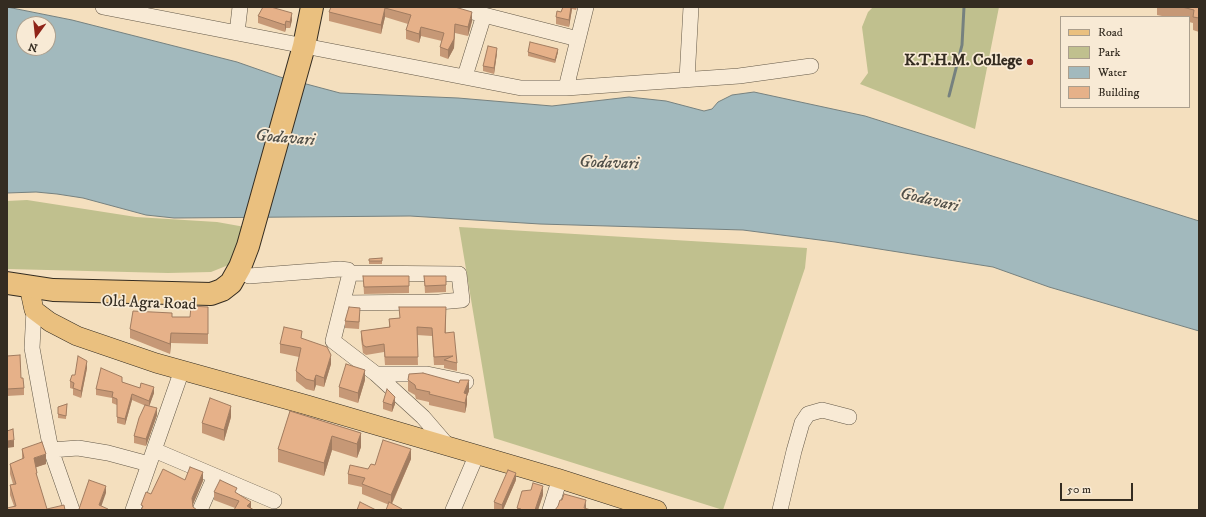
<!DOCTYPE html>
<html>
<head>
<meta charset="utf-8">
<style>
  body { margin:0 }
  #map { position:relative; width:1206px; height:517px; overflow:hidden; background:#f4dfbe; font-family:"IM FELL DW Pica",serif }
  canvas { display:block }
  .frame { position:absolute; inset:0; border:8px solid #342c21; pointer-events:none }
  .legend { position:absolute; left:1060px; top:16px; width:130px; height:92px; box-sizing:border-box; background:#f8ead5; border:1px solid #aa9e8d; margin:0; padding:5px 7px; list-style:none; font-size:12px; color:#342c21 }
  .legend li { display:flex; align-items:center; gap:8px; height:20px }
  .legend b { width:20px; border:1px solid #aa9e8d }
  .north { position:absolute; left:16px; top:16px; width:40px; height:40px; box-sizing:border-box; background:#f8ead5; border:1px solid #aa9e8d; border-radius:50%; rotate:195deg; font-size:11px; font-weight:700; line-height:16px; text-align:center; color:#342c21 }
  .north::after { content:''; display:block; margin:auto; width:14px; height:18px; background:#8f2418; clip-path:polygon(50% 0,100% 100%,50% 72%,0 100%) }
  .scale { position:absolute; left:1060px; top:483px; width:73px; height:18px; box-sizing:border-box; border:2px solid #342c21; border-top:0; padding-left:5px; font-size:12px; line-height:14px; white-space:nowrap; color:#342c21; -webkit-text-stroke:3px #f8ead5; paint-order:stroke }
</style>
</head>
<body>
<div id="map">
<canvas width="1206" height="517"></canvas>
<div class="frame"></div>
<ul class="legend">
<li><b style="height:5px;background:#eac07f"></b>Road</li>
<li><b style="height:11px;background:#c0c08e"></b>Park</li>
<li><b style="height:11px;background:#a2b9bd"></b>Water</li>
<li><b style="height:11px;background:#e6b189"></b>Building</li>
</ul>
<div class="north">N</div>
<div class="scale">50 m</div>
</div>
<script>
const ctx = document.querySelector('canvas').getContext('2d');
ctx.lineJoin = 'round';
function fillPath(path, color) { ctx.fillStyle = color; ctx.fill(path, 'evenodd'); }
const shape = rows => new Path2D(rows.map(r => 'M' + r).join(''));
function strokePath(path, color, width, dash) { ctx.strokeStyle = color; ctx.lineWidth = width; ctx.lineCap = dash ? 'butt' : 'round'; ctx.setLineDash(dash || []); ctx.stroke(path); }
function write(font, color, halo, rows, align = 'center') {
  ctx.font = font + ' "IM FELL DW Pica",serif'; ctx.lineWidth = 3.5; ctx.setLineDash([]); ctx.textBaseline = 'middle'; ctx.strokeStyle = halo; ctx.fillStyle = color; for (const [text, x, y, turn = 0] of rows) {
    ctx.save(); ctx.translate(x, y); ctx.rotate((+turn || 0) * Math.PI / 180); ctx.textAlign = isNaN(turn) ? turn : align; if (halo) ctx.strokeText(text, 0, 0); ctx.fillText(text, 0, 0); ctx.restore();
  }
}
const green = shape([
  [873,7,999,7,975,129,860,84,868,73,862,27,868,12],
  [27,200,136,217,217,222,245,227,236,262,211,272,168,273,7,269,7,201],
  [459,227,807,248,805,268,723,510,494,438]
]);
const water = shape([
  [7,7,72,20,237,62,280,77,340,93,458,98,552,106,629,97,666,101,704,111,712,109,718,102,732,95,754,92,865,116,1199,221,1199,331,1049,287,993,267,835,242,743,230,540,224,410,216,174,218,146,215,83,198,57,194,36,192,7,193,7,7],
  [24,24,48,24,48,48,24,48,24,24]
]);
const stream = shape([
  [949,96,962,45,964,7]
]);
const minor = shape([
  [103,7,521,88,566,88,586,7],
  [455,7,484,15],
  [237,33,240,7],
  [465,76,484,15,578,39],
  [687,79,691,7],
  [566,88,739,76,811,66],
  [249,276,340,269,348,270,350,273,333,341,376,374,423,417,448,446],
  [343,303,439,302,462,300,459,274,350,273],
  [34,310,32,348,44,414,51,450,72,510],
  [376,374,427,374,466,382],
  [51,450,78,448,108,453,149,464],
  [154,450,274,501],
  [133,510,182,370],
  [200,510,215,476],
  [453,510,477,454],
  [550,510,560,478],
  [780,510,794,451,802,423,808,414,822,410,849,417]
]);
const major = shape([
  [33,287,31,296,34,310,50,322,77,336,156,363,307,405,557,478,657,510]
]);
const highway = shape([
  [7,283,53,290,211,294,222,290,231,283,240,267,248,246,304,46,312,7]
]);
const wall = shape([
  [331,7,455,7,472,21,468,36,455,33,454,48,448,59,440,56,440,47,442,41,421,36,419,43,406,39,406,30,408,24,385,17,381,34,329,21,329,12],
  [563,7,577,7,576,10,572,9,569,27,556,24,556,17,561,12],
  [1157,7,1199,7,1199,32,1193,30,1193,23,1189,22,1189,17,1167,17,1157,15],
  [258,16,292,20,290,28,286,28,285,32,258,23],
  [528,52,558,52,555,63,528,56],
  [497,53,494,74,483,71,483,66],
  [382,258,382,264,369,264,369,259],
  [363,276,409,276,409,293,364,294],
  [424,276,446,276,446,292,425,293],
  [208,307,208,344,171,343,170,354,130,338,130,329,172,317,190,317],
  [399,307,446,315,446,333,457,363,457,371,444,368,444,365,434,365,432,336,417,335,418,365,385,365,384,352,366,355,363,353,361,339,361,331,389,327,389,319,400,318],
  [360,315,359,329,345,328,345,321],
  [302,338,331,364,324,387,316,385,314,391,306,389,296,381,296,371,299,357,280,353,280,344],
  [7,356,21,378,24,388,24,395,7,396],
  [87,368,81,398,73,395,73,389,70,388,70,381,75,375],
  [365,380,358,403,339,397,339,387],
  [408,380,469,391,467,396,467,404,465,413,429,405,429,402,416,399,415,395,408,391],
  [122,382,154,393,149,406,157,415,146,446,134,443,134,436,146,406,132,400,125,425,117,423,117,405,112,403,112,398,96,395,96,389],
  [383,402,395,404,392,412,383,409],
  [67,404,66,419,58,418,58,407],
  [290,411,361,433,361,447,357,458,332,450,324,476,278,462,278,449],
  [231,417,224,441,202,433,202,423],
  [22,449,46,464,36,467,37,479,47,509,65,510,7,510,14,506,10,495,10,485,13,484,10,474,10,464,22,459],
  [411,459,392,504,402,510,362,494,362,487,348,484,348,474,368,469,375,465],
  [516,480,503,510,496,510,494,509,494,502],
  [214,492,237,493,251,508,235,508,214,500],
  [543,495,538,510,517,510,517,508]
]);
const shadedWall = shape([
  [571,7,572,7,572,9,569,27,569,20],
  [385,8,385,17,381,34,381,25],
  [472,12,472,21,468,36,468,27],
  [292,13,292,20,290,28,290,22],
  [286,21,286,28,285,32,285,25],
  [455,24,454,48,448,59,448,50],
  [421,27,421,36,419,43,419,34],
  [497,48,497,53,494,74,494,68],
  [558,49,558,52,555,63,555,60],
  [171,333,171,343,170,354,170,344],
  [331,355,331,364,324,387,324,378],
  [87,361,87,368,81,398,81,391],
  [365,370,365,380,358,403,358,393],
  [316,375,316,385,314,391,314,381],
  [469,380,469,391,467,396,467,404,465,413,465,401,464,404,464,393],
  [154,387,154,393,149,407,149,401],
  [132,394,132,400,125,425,125,419],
  [395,397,395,404,392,412,392,405],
  [231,406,231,417,224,441,224,430],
  [157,408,157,415,146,446,146,439],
  [361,433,361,447,357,458,357,444],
  [332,436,332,450,324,476,324,463],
  [14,440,14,447,7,448,7,441],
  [411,449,411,459,391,505,391,495],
  [46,454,46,464,34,468,34,458],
  [203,472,203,481,192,507,192,498],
  [516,473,516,480,503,510,502,510,502,505],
  [106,486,106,493,100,510,99,505],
  [543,486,543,495,538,510,535,510],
  [586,500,586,510,584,510],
  [251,502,251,510,247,506]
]);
const building = shape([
  [263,7,271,7,292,13,290,22,286,21,285,25,258,16,263,7],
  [331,7,455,7,472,12,468,27,455,24,454,39,448,50,440,47,444,33,421,27,419,34,406,30,411,15,385,8,381,25,329,12,331,7],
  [563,7,571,7,569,20,556,17,557,11,561,12,563,7],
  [1182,7,1199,7,1199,18,1193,17,1194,10,1182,7],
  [530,42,558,49,555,60,528,52,530,42],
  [488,46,497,48,494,68,483,66,488,46],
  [382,258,382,261,369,261,369,259,382,258],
  [363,276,409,276,409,286,364,287,363,276],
  [424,276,446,276,446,285,425,286,424,276],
  [191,306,208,307,208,334,171,333,170,344,130,329,133,311,172,313,172,317,190,317,191,306],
  [349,307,360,308,359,322,345,321,349,307],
  [399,307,446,307,445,333,454,332,457,363,444,360,453,356,434,357,432,328,417,327,418,357,385,357,384,344,366,347,363,345,361,331,390,327,389,319,400,318,399,307],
  [284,327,302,331,301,338,327,347,331,355,324,378,316,375,314,381,306,379,296,371,301,348,280,344,284,327],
  [20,355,21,378,23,378,24,388,7,389,7,356,20,355],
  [78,356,87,361,81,391,73,388,74,383,70,381,72,375,75,375,78,356],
  [346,364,365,370,358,393,339,387,346,364],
  [101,368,122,377,122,382,140,388,141,383,154,387,149,401,132,394,125,419,117,417,117,399,112,397,113,392,96,389,101,368],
  [423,373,459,383,460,380,469,380,464,393,467,394,465,403,429,394,430,392,416,389,415,385,408,380,409,374,423,373],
  [387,389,395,397,392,405,383,402,387,389],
  [210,398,231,406,224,430,202,423,210,398],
  [67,404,66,416,58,414,58,407,67,404],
  [145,405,157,408,146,439,134,436,139,418,145,405],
  [290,411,361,433,357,444,332,436,324,463,278,449,290,411],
  [13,429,14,440,7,441,7,431,13,429],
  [383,440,411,449,391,495,362,484,365,478,348,474,350,465,368,469,371,464,375,465,383,440],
  [42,442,46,454,34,458,37,473,36,473,47,509,64,505,65,510,7,510,7,508,16,506,10,485,16,484,10,464,24,458,22,449,42,442],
  [190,467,203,472,192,498,193,507,197,510,141,510,143,506,141,505,146,492,151,494,163,469,185,480,190,467],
  [508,470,516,473,502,505,494,502,508,470],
  [89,480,106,486,99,505,108,509,108,510,82,510,79,509,89,480],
  [220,480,237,488,235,492,251,502,247,506,254,510,234,510,239,501,214,492,220,480],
  [533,483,543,486,535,510,520,510,521,509,517,508,522,491,531,490,533,483],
  [564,494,586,500,584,508,591,510,555,510,558,506,560,500,562,500,564,494],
  [360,502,376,510,357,510,360,502],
  [389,502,402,509,401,510,386,510,389,502]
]);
const markers = [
  [1030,62,4,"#8f2418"]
];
const poiNames = [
  ["K.T.H.M. College",1022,62]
];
const streetNames = [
  ["Old Agra Road",149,304,2]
];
const waterNames = [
  ["Godavari",285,139,5],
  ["Godavari",609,164,2],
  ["Godavari",929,201,13]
];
fillPath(green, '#c0c08e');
fillPath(water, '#a2b9bd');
strokePath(water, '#76817f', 1);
strokePath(stream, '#76817f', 3);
strokePath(minor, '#645948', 16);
strokePath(major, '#342c21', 20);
strokePath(highway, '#342c21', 24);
strokePath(minor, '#f8ead5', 15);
strokePath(major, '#eac07f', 19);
strokePath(highway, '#eac07f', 22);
fillPath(wall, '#c69876');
fillPath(shadedWall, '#a17c60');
fillPath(building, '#e6b189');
strokePath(building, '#a17c60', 1);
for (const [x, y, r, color] of markers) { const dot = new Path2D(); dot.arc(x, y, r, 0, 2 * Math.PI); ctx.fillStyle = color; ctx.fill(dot); strokePath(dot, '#f8ead5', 1.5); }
write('bold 16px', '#342c21', '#f8ead5', poiNames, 'right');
write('16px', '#342c21', '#f8ead5', streetNames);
write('italic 17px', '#504f48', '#f8ead5', waterNames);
</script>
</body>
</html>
